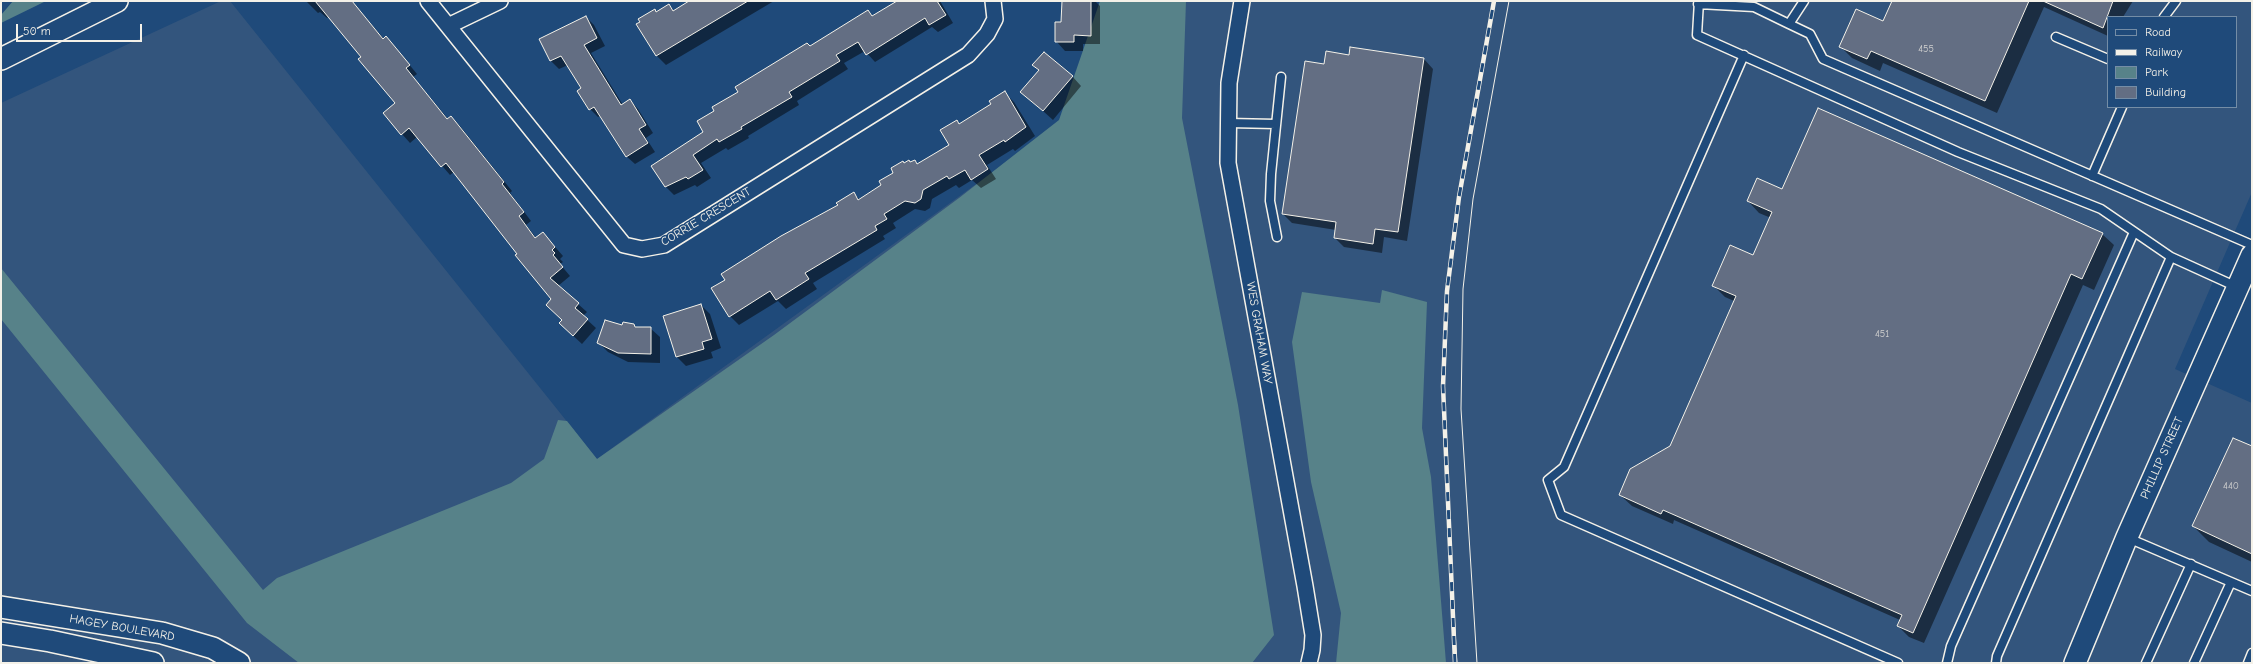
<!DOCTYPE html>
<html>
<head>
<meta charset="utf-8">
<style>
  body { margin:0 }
  #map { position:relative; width:2253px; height:664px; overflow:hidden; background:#1f4a7a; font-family:"Comic Neue",sans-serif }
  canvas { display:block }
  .frame { position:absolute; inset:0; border:2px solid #f4f1e8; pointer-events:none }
  .legend { position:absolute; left:2107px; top:16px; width:130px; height:92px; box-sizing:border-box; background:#1f4a7a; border:1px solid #748da6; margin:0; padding:5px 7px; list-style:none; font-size:12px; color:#f4f1e8 }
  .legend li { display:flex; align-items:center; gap:8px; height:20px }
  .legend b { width:20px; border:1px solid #748da6 }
  .scale { position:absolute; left:16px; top:24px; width:126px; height:18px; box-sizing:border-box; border:2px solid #f4f1e8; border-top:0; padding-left:5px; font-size:12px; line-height:14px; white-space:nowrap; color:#f4f1e8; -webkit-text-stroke:3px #1f4a7a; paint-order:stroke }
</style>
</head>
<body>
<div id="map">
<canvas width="2253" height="664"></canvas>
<div class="frame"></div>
<ul class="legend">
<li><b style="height:5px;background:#1f4a7a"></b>Road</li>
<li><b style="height:5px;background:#f4f1e8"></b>Railway</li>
<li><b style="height:11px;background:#578289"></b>Park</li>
<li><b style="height:11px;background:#636e83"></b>Building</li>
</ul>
<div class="scale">50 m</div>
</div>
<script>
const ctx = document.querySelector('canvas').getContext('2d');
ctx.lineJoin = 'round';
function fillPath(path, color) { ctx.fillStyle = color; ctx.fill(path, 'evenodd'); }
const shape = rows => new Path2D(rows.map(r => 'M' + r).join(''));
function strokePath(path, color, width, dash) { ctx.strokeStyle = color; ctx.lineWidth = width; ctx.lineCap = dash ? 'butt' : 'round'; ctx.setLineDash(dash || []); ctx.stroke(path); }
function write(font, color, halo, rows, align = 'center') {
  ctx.font = font + ' "Comic Neue",sans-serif'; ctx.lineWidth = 3; ctx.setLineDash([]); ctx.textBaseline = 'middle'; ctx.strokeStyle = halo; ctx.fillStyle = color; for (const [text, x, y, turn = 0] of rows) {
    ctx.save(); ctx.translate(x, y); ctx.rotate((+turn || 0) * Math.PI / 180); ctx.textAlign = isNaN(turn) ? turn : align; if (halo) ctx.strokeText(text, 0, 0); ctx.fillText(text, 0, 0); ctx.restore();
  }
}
const built = shape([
  [221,1,230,1,597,459,1114,84,1138,1,2252,1,2252,192,2175,369,2252,403,2252,663,1,663,1,103],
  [2108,17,2236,17,2236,107,2108,107]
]);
const green = shape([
  [13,1,46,1,1,23,1,15],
  [1100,1,1186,1,1182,118,1238,405,1274,635,1252,663,299,663,247,623,1,319,1,268,263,590,277,578,511,483,544,459,558,420,567,421,597,459,774,335,959,198,1059,120],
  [1382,290,1427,302,1422,428,1431,477,1446,663,1336,663,1341,613,1311,482,1292,342,1302,292,1380,303]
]);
const shadow = shape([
  [306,1,351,1,384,39,386,37,394,46,417,74,413,77,448,119,451,117,459,125,512,191,510,193,531,221,526,225,537,239,543,233,563,256,560,259,563,262,560,264,570,276,558,286,587,312,583,316,596,328,582,344,568,331,553,299,454,172,450,175,417,137,410,143,402,134,396,103,329,16,327,18,320,12,318,13],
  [691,1,774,1,666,65,657,56,638,24,655,10,657,12,669,5,674,11],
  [896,1,940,1,953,23,938,32,932,27,875,62,865,51,844,63,848,69,797,101,799,105,748,136,749,138,728,150,726,148,701,163,711,178,697,187,695,185,674,195,666,187,704,132,716,111,739,92,868,12,873,16,897,3],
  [1063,1,1095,1,1100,6,1100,44,1083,44,1083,51,1065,51,1056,41,1062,23],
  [1893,1,2133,1,2123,17,2108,17,2108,36,2044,7,1997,113,1883,63,1880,71,1852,58,1840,46,1883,22],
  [586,17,594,25,605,46,591,53,623,105,630,100,638,109,653,133,646,138,655,152,635,164,626,156,601,116,598,117,590,109,582,88,568,65,559,69,551,61,541,40],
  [1349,56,1424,59,1433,69,1407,241,1384,237,1382,253,1344,247,1335,238,1336,230,1292,223,1283,214,1325,65],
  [1034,65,1072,76,1081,86,1053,120,1022,92,1039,71],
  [1004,92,1014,102,1035,136,1015,151,1013,149,987,165,996,179,981,188,972,180,959,188,956,185,932,199,930,208,925,211,915,209,893,223,896,228,883,236,885,239,813,283,817,289,786,309,778,301,739,325,730,316,839,206,854,194,860,200,883,186,904,164,915,161,918,165,951,146,957,121,960,125,993,105],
  [1782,191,2102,234,2114,245,2094,290,2083,285,1924,643,1909,637,1898,626,1900,620,1674,520,1673,524,1632,506,1620,495,1671,447,1734,301,1725,297,1713,285,1754,256,1771,218,1759,213,1748,201],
  [701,305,710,314,721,348,711,352,713,358,686,366,677,357],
  [634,325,637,328,650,328,660,337,660,363,628,362,608,352,599,343,623,327],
  [2252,448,2252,562,2209,542,2193,526]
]);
const building = shape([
  [315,1,352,1,383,39,386,36,410,65,406,68,447,119,451,116,504,182,502,184,524,212,519,216,535,238,543,232,555,247,552,250,555,253,553,255,563,267,550,278,579,303,575,308,588,319,573,336,559,323,562,320,546,305,551,299,515,255,517,254,446,163,441,167,409,128,401,135,383,113,395,103,358,59,361,57,315,1],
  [689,1,748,1,656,56,636,24,640,22,638,19,655,9,656,12,669,4,673,11,689,1],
  [897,1,937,1,946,15,929,25,925,18,866,55,858,42,836,55,840,61,789,92,792,97,741,127,742,129,719,142,717,139,693,155,703,170,688,179,686,177,665,187,651,166,703,132,697,121,714,111,712,107,738,92,735,87,807,43,810,46,868,10,872,16,897,1],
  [1062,1,1091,1,1091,36,1074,35,1074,42,1055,42,1055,22,1061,22,1062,1],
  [1892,1,2029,1,1985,101,1871,51,1867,59,1839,47,1856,9,1883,21,1892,1],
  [2043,1,2113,1,2103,28,2043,1],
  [586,16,597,38,584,45,621,105,630,99,646,125,639,129,648,143,626,157,594,107,589,110,577,91,581,88,561,56,550,61,539,39,586,16],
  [1350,47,1424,58,1398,232,1375,229,1373,244,1334,238,1336,222,1282,214,1305,61,1324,64,1326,51,1349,55,1350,47],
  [1044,52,1073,76,1043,111,1020,92,1039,70,1032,65,1044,52],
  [1005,91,1026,127,1005,142,1004,140,979,155,988,169,971,180,965,170,949,179,947,176,923,190,921,199,915,203,905,201,884,214,887,219,875,226,877,230,805,273,809,279,776,300,770,291,729,317,711,288,725,280,721,274,781,236,838,205,836,203,854,192,858,200,881,185,879,181,893,173,891,168,903,161,904,163,909,160,910,162,915,160,917,164,949,145,940,130,957,120,959,124,991,104,989,101,1005,91],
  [1818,108,2103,233,2082,279,2071,274,1913,633,1897,626,1902,615,1663,510,1661,514,1619,495,1630,469,1670,446,1736,296,1712,286,1730,245,1753,255,1772,212,1747,201,1757,178,1782,189,1818,108],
  [701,304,712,339,702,342,704,349,676,357,663,316,701,304],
  [605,320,622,325,623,322,634,324,635,327,651,327,651,354,618,353,597,343,605,320],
  [2233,438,2252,446,2252,554,2192,526,2233,438]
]);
const lane = shape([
  [1699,1,1697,35,1958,152,2101,209,2171,257,2237,287],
  [1804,1,1789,24,1810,34,1823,59,2252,245],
  [1698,4,1754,7,1789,24],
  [2164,17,2176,1],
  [2056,37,2108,59],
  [1744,55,1564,467,1548,480,1561,515,1898,663],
  [1228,123,1276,124],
  [2092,176,2122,107],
  [1277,237,1270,201,1271,174,1281,77],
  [2128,538,2252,591],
  [1947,663,1951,646,2134,232],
  [1996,663,1997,656,2171,257],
  [2146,663,2191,564],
  [2194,663,2231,582],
  [2248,663,2252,653]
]);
const street = shape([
  [428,1,624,245,642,249,664,245,968,55,987,34,995,19,993,1],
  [1242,1,1229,83,1228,163,1305,586,1313,635,1312,650,1309,663],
  [448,26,500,1]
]);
const secondary = shape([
  [1,59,117,1],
  [1,607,162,633,213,648,239,663],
  [1,633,50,641,153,663],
  [2075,663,2127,537,2252,255]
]);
const tram = shape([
  [1447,497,1457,663],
  [1477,663,1461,409,1463,289,1473,199,1509,1]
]);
const rail = shape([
  [1455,663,1443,386,1447,291,1459,197,1494,1]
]);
const numberNames = [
  ["455",1926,49],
  ["451",1882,334],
  ["440",2231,486]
];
const streetNames = [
  ["CORRIE CRESCENT",706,217,-31],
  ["WES GRAHAM WAY",1259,333,80],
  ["PHILLIP STREET",2162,458,-66],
  ["HAGEY BOULEVARD",122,628,10]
];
fillPath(built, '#33557d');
fillPath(green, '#578289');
fillPath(shadow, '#0007');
fillPath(building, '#636e83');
strokePath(building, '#f4f1e8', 1);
strokePath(lane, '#f4f1e8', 11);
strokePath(street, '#f4f1e8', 18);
strokePath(secondary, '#f4f1e8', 24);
strokePath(lane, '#1f4a7a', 8);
strokePath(street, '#1f4a7a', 15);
strokePath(secondary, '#1f4a7a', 21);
strokePath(tram, '#f4f1e8', 1);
strokePath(rail, '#f4f1e8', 4.5);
strokePath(rail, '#1f4a7a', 3, [9]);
write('10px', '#d0d0cf', null, numberNames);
write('12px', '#f4f1e8', '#1f4a7a', streetNames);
</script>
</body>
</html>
